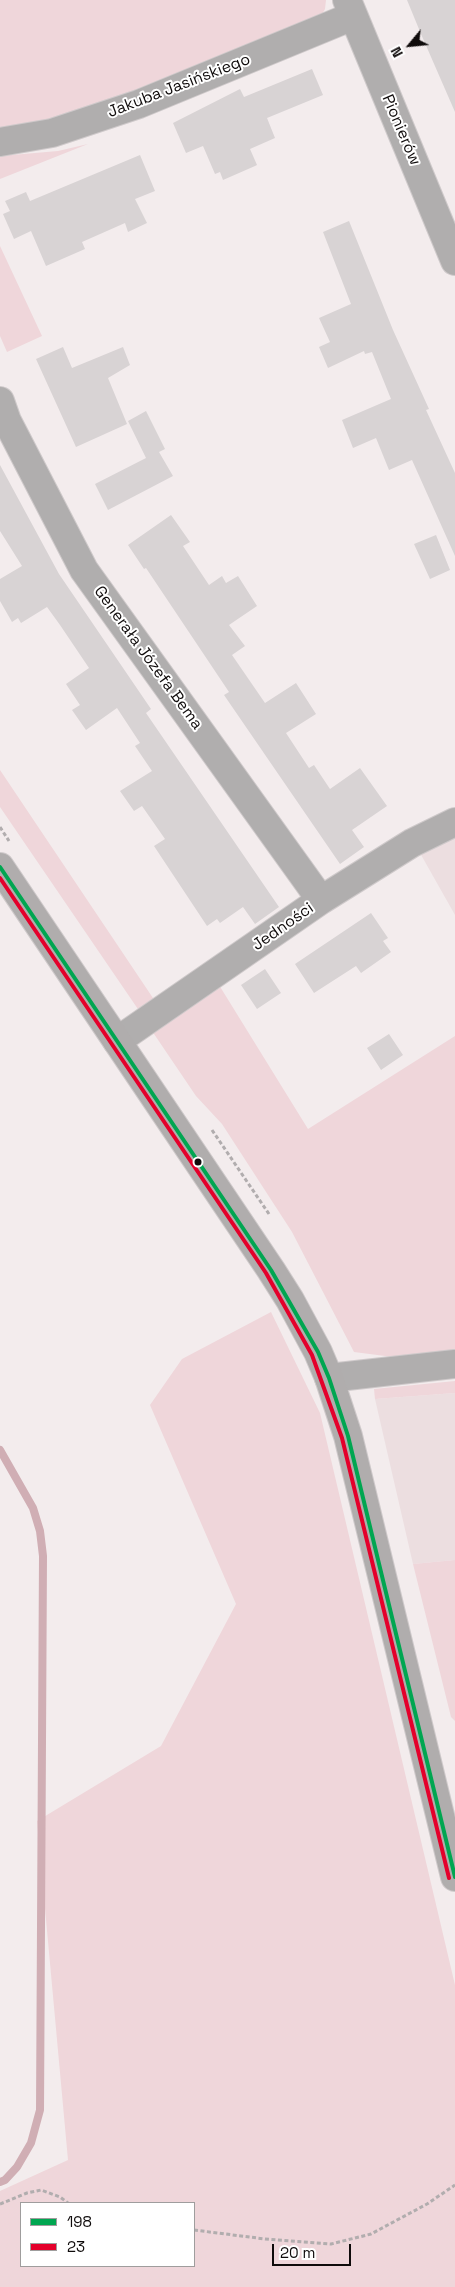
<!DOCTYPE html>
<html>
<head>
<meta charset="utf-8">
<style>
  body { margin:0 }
  #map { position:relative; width:455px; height:2287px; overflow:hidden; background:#f3eced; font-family:"Space Grotesk",sans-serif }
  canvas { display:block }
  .legend { position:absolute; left:20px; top:2202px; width:175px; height:65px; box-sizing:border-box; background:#fff; border:1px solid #9f9d9d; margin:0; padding:6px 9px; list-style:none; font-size:15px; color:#0f0b0b }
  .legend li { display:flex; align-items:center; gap:10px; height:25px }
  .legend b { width:25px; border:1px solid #9f9d9d }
  .north { position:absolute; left:385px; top:20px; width:50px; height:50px; -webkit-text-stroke:4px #fff; paint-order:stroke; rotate:242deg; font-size:14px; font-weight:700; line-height:20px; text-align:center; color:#0f0b0b }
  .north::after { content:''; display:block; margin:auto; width:18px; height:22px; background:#0f0b0b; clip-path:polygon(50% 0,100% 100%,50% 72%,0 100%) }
  .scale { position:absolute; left:272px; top:2244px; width:79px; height:22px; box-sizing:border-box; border:2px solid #0f0b0b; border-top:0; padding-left:6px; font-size:15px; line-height:18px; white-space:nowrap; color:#0f0b0b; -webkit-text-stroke:4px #fff; paint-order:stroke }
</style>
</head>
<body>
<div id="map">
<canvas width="455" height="2287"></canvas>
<ul class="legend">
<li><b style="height:6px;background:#00a651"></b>198</li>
<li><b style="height:6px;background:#e4002b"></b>23</li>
</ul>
<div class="north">N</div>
<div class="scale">20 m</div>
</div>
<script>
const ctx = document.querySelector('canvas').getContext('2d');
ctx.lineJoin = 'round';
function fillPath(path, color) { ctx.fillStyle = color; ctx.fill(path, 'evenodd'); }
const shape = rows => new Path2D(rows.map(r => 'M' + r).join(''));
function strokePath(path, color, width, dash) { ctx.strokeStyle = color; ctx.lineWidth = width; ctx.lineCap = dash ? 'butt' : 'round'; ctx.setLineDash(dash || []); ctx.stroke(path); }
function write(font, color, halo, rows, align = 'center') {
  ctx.font = font + ' "Space Grotesk",sans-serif'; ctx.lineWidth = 4; ctx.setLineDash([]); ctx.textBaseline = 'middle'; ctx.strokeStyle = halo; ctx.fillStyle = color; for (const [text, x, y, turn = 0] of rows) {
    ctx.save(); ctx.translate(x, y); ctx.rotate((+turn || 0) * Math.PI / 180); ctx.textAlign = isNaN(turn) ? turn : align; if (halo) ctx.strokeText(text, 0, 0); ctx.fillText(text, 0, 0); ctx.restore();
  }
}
const built = shape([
  [455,837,455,915,420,853],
  [455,1393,455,1560,413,1564,375,1399]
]);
const green = shape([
  [0,0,326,0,325,9,320,18,53,124,0,134],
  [88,144,0,179,0,156,58,151],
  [0,246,42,336,7,352,0,336],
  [0,770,157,1004,142,1015,0,807],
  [219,985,308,1129,455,1036,455,1351,393,1357,354,1352,292,1232,222,1124,196,1096,152,1031],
  [271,1312,320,1413,455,1985,455,2287,0,2287,0,2191,68,2160,37,1821,161,1746,236,1604,150,1405,182,1359],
  [21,2203,194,2203,194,2266,21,2266],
  [455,1381,455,1393,375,1399,374,1389],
  [455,1560,455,1721,451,1717,413,1564]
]);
const stream = shape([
  [0,1450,33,1508,40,1531,43,1556,40,2110,31,2143,17,2167,5,2180,0,2182]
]);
const building = shape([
  [407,0,455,0,455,112,421,34],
  [312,69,323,95,267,118,275,138,250,149,257,165,255,166,223,180,220,172,215,174,203,146,186,153,173,123,240,89,244,97],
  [140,155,155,191,135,199,147,223,128,232,125,223,82,242,85,249,46,266,31,231,14,239,3,214,10,211,5,201,26,192,30,201],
  [349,221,393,330,429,409,426,410,455,473,455,556,412,460,389,470,376,438,353,448,342,420,391,399,372,352,365,354,364,351,328,368,319,347,330,342,319,318,351,304,323,232],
  [63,347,72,368,123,347,130,365,108,378,127,424,76,447,36,359],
  [146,411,165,449,159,452,173,476,108,510,95,484,146,458,128,421],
  [0,465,59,574,151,709,146,713,279,907,255,924,243,907,220,923,217,919,207,926,154,846,165,839,142,806,134,811,120,791,152,771,135,746,140,743,117,708,86,730,72,710,80,705,66,684,89,668,60,625,47,607,21,623,18,618,12,622,0,601,0,579,22,566,0,531],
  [171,515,190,542,183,546,209,585,222,576,226,583,238,576,257,606,229,625,245,646,232,655,265,703,296,683,316,714,286,733,309,768,314,765,330,789,360,768,387,806,352,830,364,847,340,864,224,695,229,692,146,568,144,569,128,545],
  [436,535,450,570,430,579,414,544],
  [371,913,388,938,383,941,391,952,361,973,356,966,314,993,295,964],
  [265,969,281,993,257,1009,241,985],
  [389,1034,403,1055,381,1070,367,1048]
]);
const path = shape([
  [0,827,9,841],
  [212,1130,269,1214],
  [0,2204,27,2193,41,2190,60,2197,68,2203],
  [194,2230,265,2239,331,2244,371,2234,427,2204,455,2185]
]);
const street = shape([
  [347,0,455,261],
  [0,142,52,133,139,104,353,16],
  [0,401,7,421,84,570,321,900],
  [117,1041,321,900,412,843,455,822],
  [329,1378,455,1364]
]);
const secondary = shape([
  [0,867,271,1270,290,1300,318,1352,329,1378,348,1436,455,1877]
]);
const bus1 = shape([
  [0,867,271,1270,318,1352,329,1378,348,1436,455,1877]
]);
const bus2 = shape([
  [0,878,266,1273,312,1355,342,1438,449,1878]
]);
const markers = [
  [198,1162,4.5,"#0f0b0b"]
];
const streetNames = [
  ["Jakuba Jasińskiego",179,86,-21],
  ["Pionierów",401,130,67],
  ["Generała Józefa Bema",148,658,54],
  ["Jedności",283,927,-35]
];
fillPath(built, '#ecdee0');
fillPath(green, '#efd6da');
strokePath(stream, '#d0aeb4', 8);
fillPath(building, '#d8d3d4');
strokePath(street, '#cec9ca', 30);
strokePath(secondary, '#cec9ca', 30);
strokePath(path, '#b1adae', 3, [4, 2.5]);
strokePath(street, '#b0aeae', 28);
strokePath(secondary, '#b0adad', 28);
strokePath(bus1, '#00a651', 4);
strokePath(bus2, '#e4002b', 4);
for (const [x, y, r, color] of markers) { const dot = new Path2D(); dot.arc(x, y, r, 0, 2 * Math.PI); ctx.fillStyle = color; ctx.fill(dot); strokePath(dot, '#fff', 2); }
write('16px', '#0f0b0b', '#fff', streetNames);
</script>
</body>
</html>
